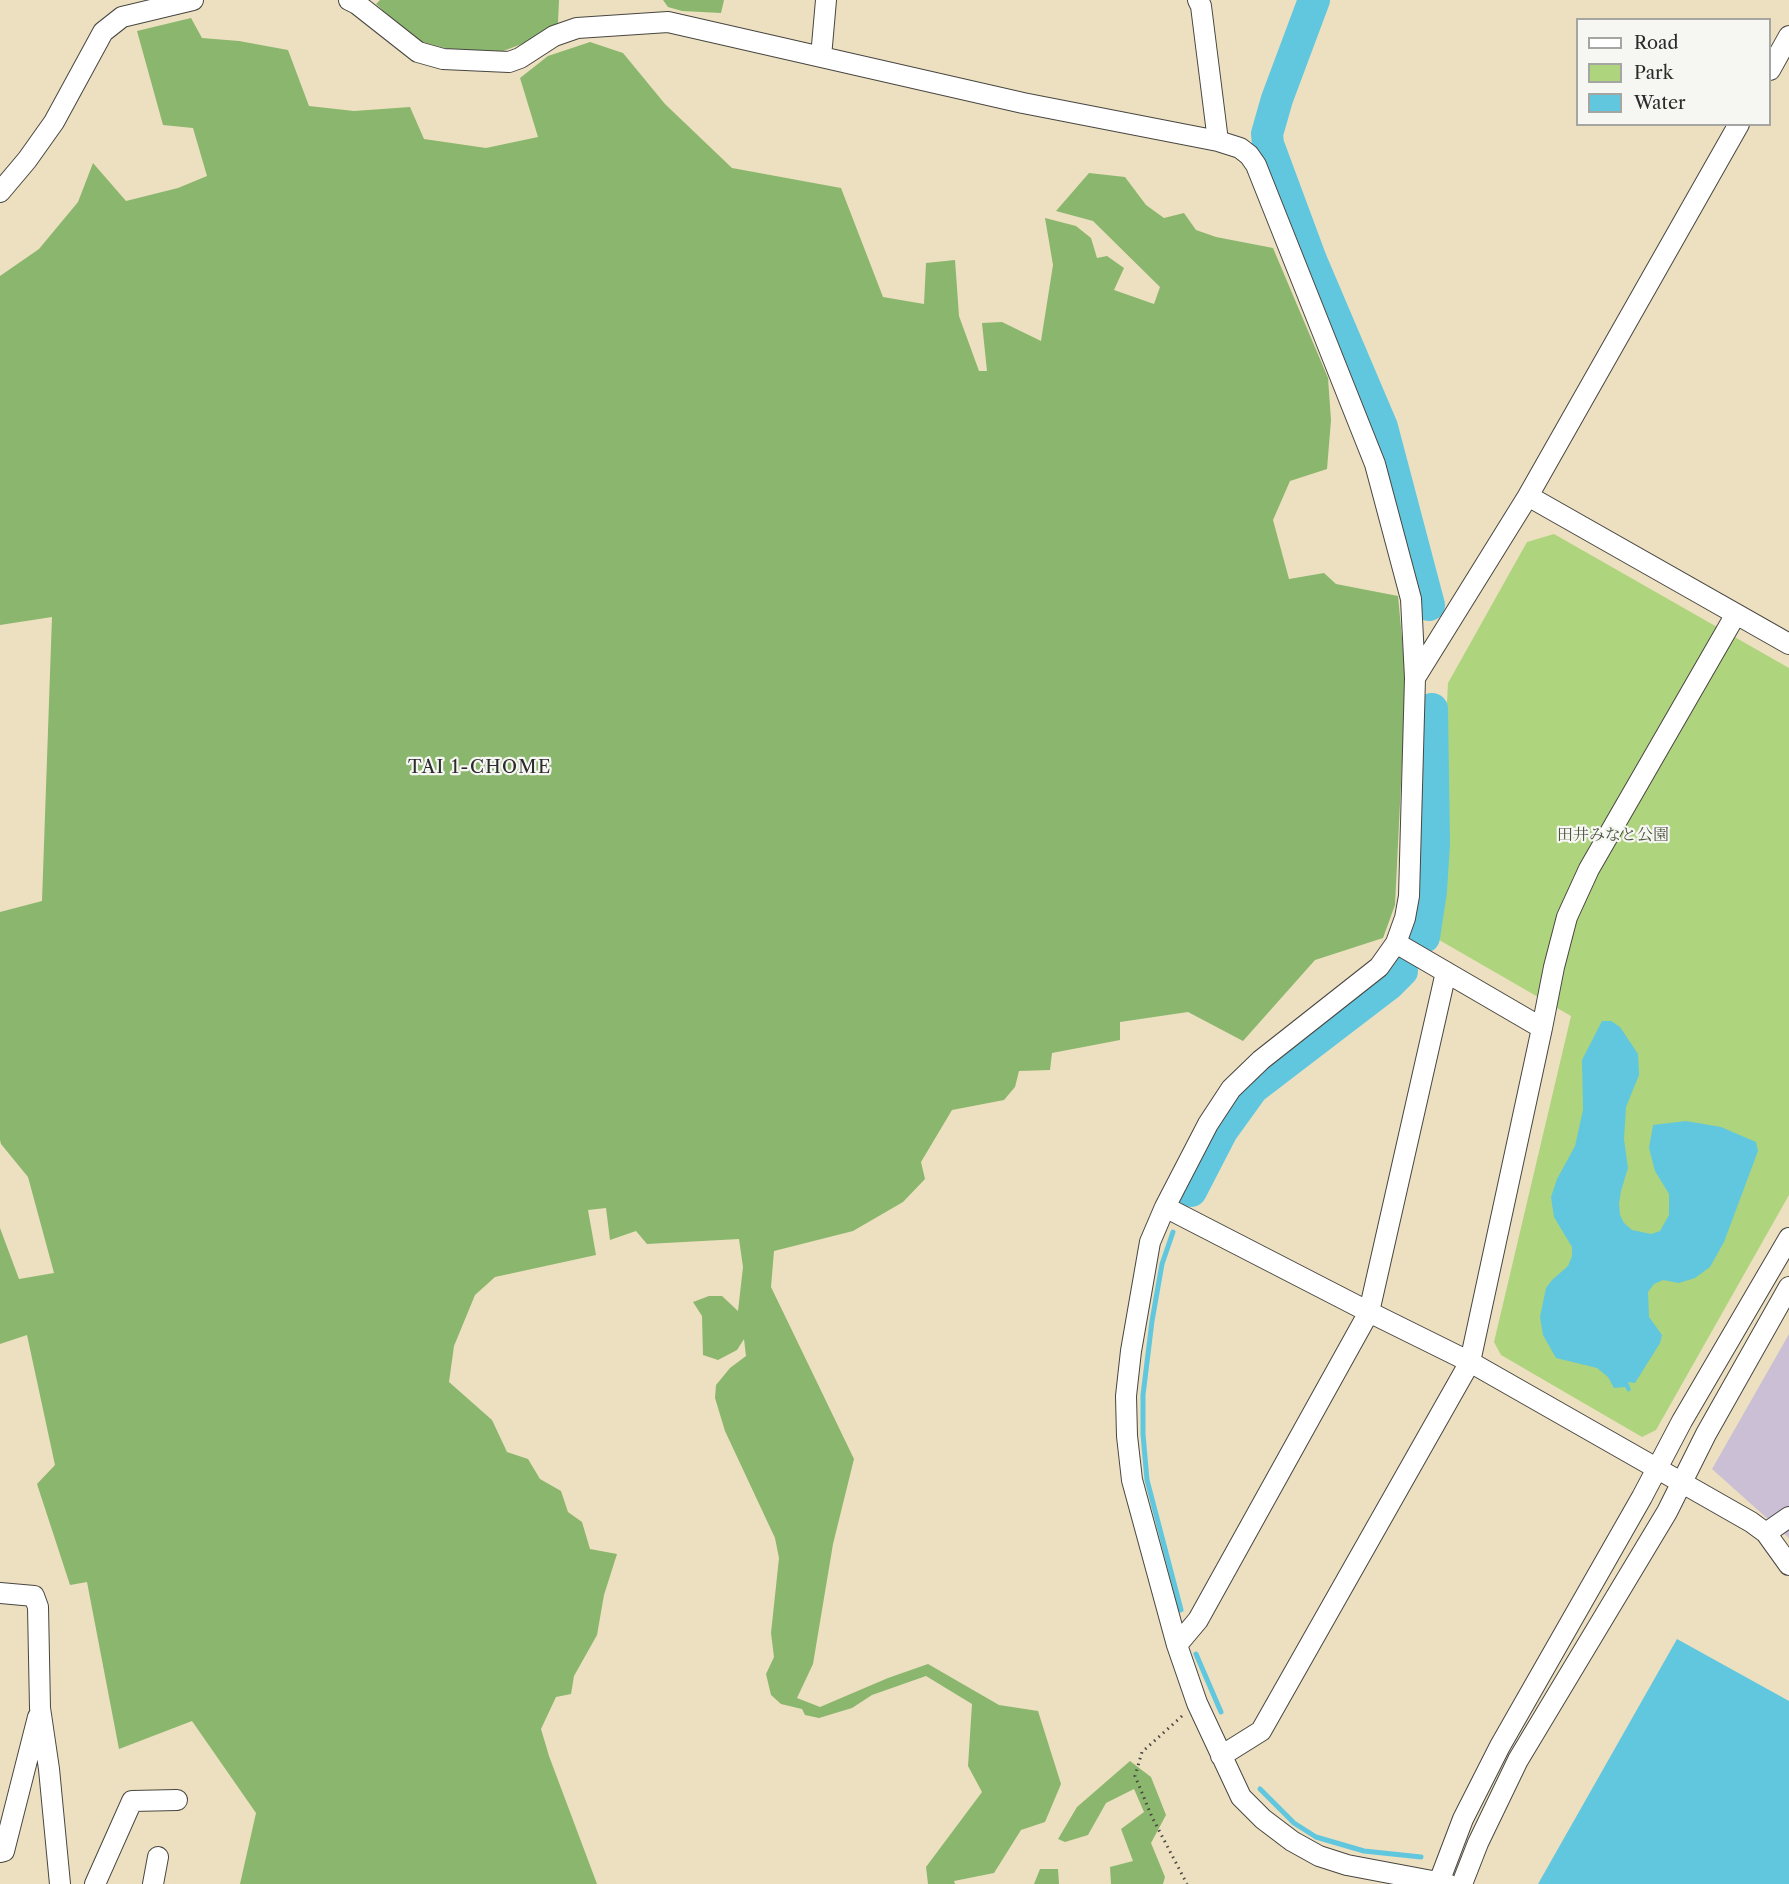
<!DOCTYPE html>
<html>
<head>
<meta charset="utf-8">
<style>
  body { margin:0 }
  #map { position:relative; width:1789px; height:1884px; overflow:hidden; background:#ece0c0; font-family:"Libre Caslon Text",serif }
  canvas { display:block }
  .legend { position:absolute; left:1576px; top:18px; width:195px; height:108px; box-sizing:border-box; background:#f6f6f2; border:2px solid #a5a5a2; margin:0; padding:8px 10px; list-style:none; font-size:18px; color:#2b2b2b }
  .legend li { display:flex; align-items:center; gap:12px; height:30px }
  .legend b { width:30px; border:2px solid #a5a5a2 }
</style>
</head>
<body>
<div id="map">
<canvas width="1789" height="1884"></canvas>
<ul class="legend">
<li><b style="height:8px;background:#fff"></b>Road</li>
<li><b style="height:16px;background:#afd47e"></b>Park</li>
<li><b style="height:16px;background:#61c7de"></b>Water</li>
</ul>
</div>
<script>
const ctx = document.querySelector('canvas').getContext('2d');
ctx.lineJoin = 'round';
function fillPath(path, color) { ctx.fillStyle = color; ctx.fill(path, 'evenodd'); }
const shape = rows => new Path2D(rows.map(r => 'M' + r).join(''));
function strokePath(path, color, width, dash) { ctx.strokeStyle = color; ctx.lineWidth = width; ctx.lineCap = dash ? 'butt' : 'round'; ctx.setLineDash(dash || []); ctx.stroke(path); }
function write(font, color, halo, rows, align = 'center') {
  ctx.font = font + ' "Libre Caslon Text","Noto Serif JP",serif'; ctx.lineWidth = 4.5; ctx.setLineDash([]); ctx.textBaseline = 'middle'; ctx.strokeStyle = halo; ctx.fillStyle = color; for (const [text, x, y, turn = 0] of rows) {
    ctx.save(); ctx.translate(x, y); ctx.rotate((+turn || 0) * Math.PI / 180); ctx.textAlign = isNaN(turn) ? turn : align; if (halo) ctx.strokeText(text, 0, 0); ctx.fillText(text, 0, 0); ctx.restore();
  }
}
const industrial = shape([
  [1789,1334,1789,1538,1712,1469]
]);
const green = shape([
  [1554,534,1789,668,1789,1195,1656,1430,1642,1437,1501,1355,1494,1342,1571,1016,1434,937,1437,897,1440,705,1447,702,1448,683,1527,542]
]);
const forest = shape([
  [380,0,559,0,558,23,530,41,503,51,452,50,415,40,376,4],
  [663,0,724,0,721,13,682,11,668,7],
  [191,18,202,38,239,41,288,50,309,106,354,111,410,107,424,139,486,148,538,137,520,78,548,56,590,42,623,53,665,104,732,168,841,188,883,297,924,304,926,263,955,260,959,316,979,371,987,371,982,323,1002,322,1041,341,1053,265,1045,218,1076,226,1091,238,1097,258,1107,256,1124,268,1114,290,1154,304,1160,287,1093,221,1056,211,1089,173,1125,177,1146,205,1164,218,1184,213,1196,230,1216,237,1273,248,1328,378,1331,420,1327,469,1290,481,1273,520,1289,579,1324,573,1336,584,1398,596,1406,681,1395,905,1383,938,1315,960,1243,1041,1188,1012,1120,1022,1120,1040,1052,1053,1050,1070,1019,1071,1015,1087,1004,1100,952,1110,921,1162,925,1179,903,1202,853,1231,774,1251,771,1287,854,1459,833,1544,813,1664,797,1698,820,1707,888,1678,928,1664,999,1705,1038,1711,1061,1784,1045,1822,1021,1830,994,1873,954,1881,955,1884,928,1884,926,1867,982,1792,968,1766,972,1704,926,1676,872,1695,852,1708,819,1718,805,1715,802,1709,781,1704,771,1695,766,1674,774,1657,771,1633,779,1558,775,1538,725,1431,715,1398,716,1385,730,1368,746,1356,744,1339,737,1350,718,1360,703,1355,702,1316,693,1302,709,1296,722,1296,738,1311,743,1267,739,1239,647,1244,636,1231,610,1240,606,1208,588,1210,596,1255,495,1277,475,1295,454,1346,449,1382,492,1420,507,1452,528,1459,540,1479,561,1491,568,1512,582,1522,590,1549,617,1554,604,1595,597,1635,574,1676,571,1694,556,1697,541,1729,549,1756,597,1884,240,1884,256,1813,192,1721,119,1749,87,1582,70,1585,37,1484,55,1465,27,1335,0,1344,0,1228,19,1279,54,1273,28,1177,1,1144,0,1140,0,912,42,901,52,617,0,625,0,276,39,249,78,202,93,163,126,201,178,188,207,176,193,128,163,125,137,31],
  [1130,1761,1151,1777,1166,1815,1151,1843,1165,1877,1163,1884,1111,1884,1110,1867,1133,1861,1121,1829,1144,1812,1134,1789,1106,1803,1088,1835,1065,1842,1058,1839,1077,1807],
  [1040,1869,1058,1869,1059,1884,1034,1884]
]);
const water = shape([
  [1602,1021,1611,1021,1620,1027,1638,1054,1639,1075,1626,1107,1624,1139,1628,1168,1621,1191,1619,1204,1620,1215,1624,1223,1632,1230,1651,1234,1660,1231,1669,1215,1669,1194,1655,1171,1649,1148,1653,1125,1686,1121,1721,1127,1756,1142,1758,1151,1724,1242,1710,1267,1695,1278,1679,1283,1663,1280,1654,1284,1648,1292,1649,1317,1662,1335,1660,1343,1635,1383,1628,1382,1631,1390,1628,1392,1625,1387,1614,1388,1608,1377,1597,1368,1556,1358,1543,1335,1540,1317,1546,1288,1552,1280,1568,1266,1572,1256,1572,1247,1554,1217,1551,1197,1557,1179,1575,1146,1583,1110,1582,1060],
  [1677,1639,1789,1701,1789,1884,1538,1884]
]);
const stream = shape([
  [1173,1232,1162,1264,1152,1321,1143,1395,1143,1434,1147,1480,1181,1610],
  [1196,1654,1221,1712],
  [1260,1789,1294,1823,1316,1837,1364,1851,1421,1857]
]);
const river = shape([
  [1314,0,1277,99,1267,134,1268,144,1311,260,1382,427,1429,605],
  [1424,937,1431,891,1434,843,1432,709],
  [1191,1191,1222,1131,1253,1088,1389,984,1402,971]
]);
const path = shape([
  [1182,1716,1142,1752,1135,1776,1152,1817,1187,1884]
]);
const minor = shape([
  [349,0,357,4,418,52,443,59,509,62,520,58,554,36,577,28,668,22,1023,103,1218,141,1240,148,1249,155,1256,165,1375,464,1411,599,1415,678,1409,896,1405,918,1396,943,1379,967,1261,1060,1231,1089,1208,1124,1165,1207,1150,1242,1131,1351,1126,1396,1127,1436,1132,1480,1177,1645,1197,1703,1241,1797,1263,1819,1292,1841,1319,1856,1347,1865,1448,1884],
  [1198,0,1201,6,1218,141],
  [821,57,826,0],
  [1770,70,1789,36],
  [0,192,27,160,54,122,103,32,122,17,193,0],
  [1528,496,1789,644],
  [1415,678,1528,496,1739,124],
  [1542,1028,1554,967,1567,917,1589,869,1736,614],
  [1165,1207,1369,1312,1470,1362,1751,1522,1766,1533,1789,1565],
  [1766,1533,1789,1517],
  [0,1593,34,1596,38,1607,40,1708,49,1769,60,1884],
  [1177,1645,1198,1620,1369,1312,1446,972],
  [1221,1756,1261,1731,1470,1362,1542,1028,1396,943],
  [0,1852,4,1851,38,1717],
  [1439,1882,1463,1819,1500,1746,1642,1497,1682,1421,1789,1238],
  [95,1884,132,1801,177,1800],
  [153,1884,158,1857],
  [1462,1884,1478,1843,1518,1760,1667,1512,1706,1434,1789,1287]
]);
const major = shape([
  [1439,1884,1439,1882]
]);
const parkNames = [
  ["田井みなと公園",1613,835]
];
const neighbourhoodNames = [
  ["TAI 1-CHOME",480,768]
];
fillPath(industrial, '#cbbfd6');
fillPath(green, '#afd47e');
fillPath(forest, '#8bb66d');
fillPath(water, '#61c7de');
strokePath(stream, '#61c7de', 5);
strokePath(river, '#61c7de', 32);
strokePath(minor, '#484641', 22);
strokePath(major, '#484641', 28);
strokePath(path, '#484641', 3, [1.5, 4.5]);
strokePath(minor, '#fff', 20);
strokePath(major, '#fff', 26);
write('16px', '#4c5540', '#f6f6f2', parkNames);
ctx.letterSpacing = '1.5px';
write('18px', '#2b2b2b', '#f6f6f2', neighbourhoodNames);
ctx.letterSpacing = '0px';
</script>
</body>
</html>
